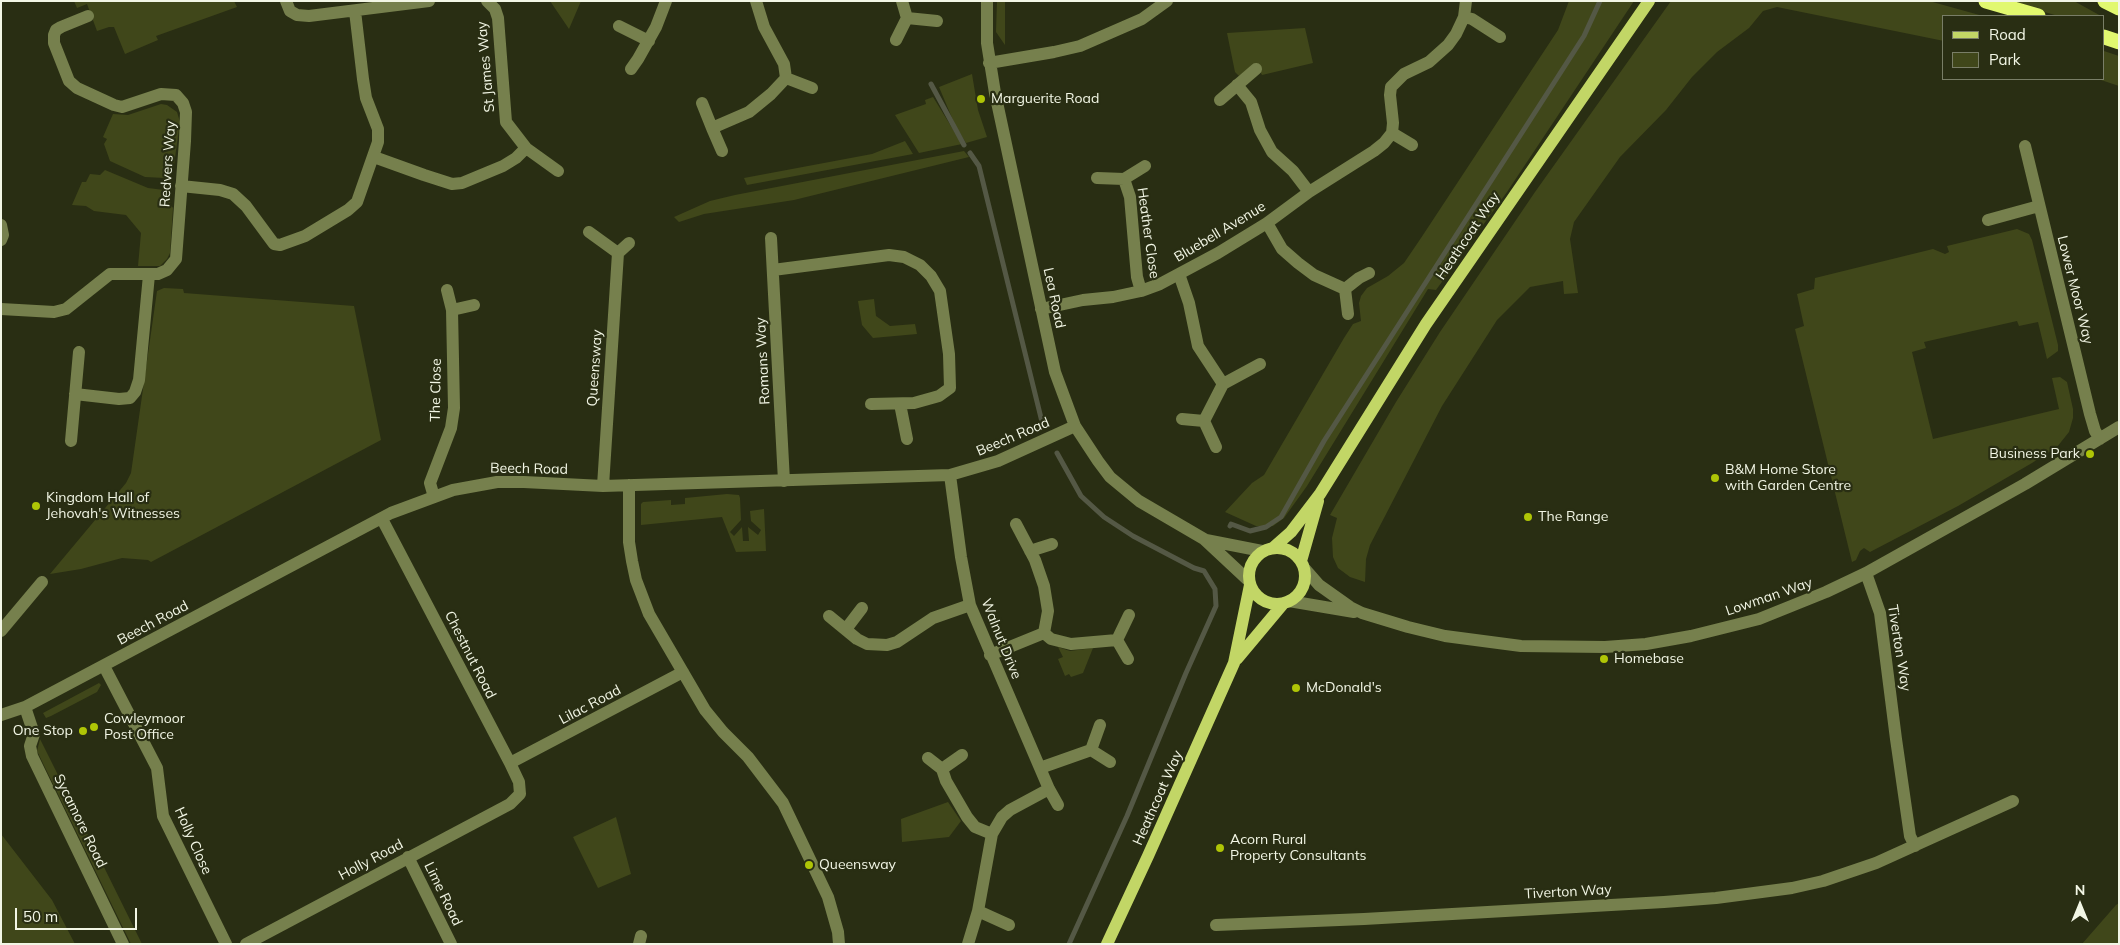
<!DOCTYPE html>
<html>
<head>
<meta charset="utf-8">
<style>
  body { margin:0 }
  #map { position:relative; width:2120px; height:945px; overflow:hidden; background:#292e13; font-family:Mulish,sans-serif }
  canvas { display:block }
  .frame { position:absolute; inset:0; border:2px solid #f2f6e5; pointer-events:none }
  .legend { position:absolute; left:1942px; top:15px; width:162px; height:65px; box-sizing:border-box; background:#292e13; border:1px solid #797e67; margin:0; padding:6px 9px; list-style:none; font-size:15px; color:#f2f6e5 }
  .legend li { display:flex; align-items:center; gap:10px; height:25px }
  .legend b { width:25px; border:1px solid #797e67 }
  .north { position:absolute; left:2055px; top:880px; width:50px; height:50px; -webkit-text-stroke:4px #292e13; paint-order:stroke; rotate:0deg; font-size:14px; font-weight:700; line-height:20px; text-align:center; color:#f2f6e5 }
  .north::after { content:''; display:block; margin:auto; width:18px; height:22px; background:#f2f6e5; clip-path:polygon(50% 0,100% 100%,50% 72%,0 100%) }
  .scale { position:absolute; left:15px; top:908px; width:122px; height:22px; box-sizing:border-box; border:2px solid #f2f6e5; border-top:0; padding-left:6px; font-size:15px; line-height:18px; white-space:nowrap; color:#f2f6e5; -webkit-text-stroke:4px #292e13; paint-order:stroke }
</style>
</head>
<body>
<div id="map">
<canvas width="2120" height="945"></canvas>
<div class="frame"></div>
<ul class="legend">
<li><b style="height:6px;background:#c2d666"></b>Road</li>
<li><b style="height:14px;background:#40471a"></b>Park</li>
</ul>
<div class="north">N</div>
<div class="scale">50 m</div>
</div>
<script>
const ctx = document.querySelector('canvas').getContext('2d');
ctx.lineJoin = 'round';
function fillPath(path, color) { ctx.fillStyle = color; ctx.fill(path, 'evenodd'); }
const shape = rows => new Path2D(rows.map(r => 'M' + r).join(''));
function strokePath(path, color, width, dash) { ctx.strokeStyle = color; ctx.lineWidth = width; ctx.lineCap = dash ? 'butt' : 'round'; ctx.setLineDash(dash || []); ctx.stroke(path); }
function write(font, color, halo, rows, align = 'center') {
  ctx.font = font + ' Mulish,sans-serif'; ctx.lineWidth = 4.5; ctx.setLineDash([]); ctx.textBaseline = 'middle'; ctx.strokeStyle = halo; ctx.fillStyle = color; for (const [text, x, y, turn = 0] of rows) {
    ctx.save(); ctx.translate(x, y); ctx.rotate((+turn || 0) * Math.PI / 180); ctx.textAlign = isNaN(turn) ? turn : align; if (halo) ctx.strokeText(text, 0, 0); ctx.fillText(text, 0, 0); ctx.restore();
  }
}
const green = shape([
  [74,1,234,1,237,7,156,36,158,40,125,54,114,27,109,27,97,31,87,4,77,8],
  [550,1,581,1,569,29],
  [997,1,1005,1,1005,45,996,32],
  [1569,1,1634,1,1507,192,1436,290,1428,289,1307,486,1284,518,1273,526,1256,526,1225,512,1252,483,1264,475,1344,338,1353,324,1361,321,1359,303,1361,296,1367,288,1388,276,1404,263,1421,238,1558,30],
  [1671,1,1929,1,1983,16,1944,16,1944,41,1777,7,1763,11,1749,28,1717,52,1692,77,1666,110,1620,157,1574,222,1570,239,1578,293,1564,294,1563,281,1530,287,1497,320,1442,406,1370,545,1366,559,1365,582,1350,577,1338,568,1333,557,1332,538,1337,518,1330,515,1396,402,1440,332,1535,192],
  [2008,1,2074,1,2101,16,2058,16],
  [1305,28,1313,63,1262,75,1255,63,1239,76,1235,72,1227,33],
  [2104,51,2119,56,2119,86,2098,79,2104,79],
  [972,74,978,110,987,137,966,143,955,125,939,87],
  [933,97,962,144,919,153,895,115,926,104,925,100],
  [161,104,167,105,177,112,180,122,173,172,165,178,145,177,110,161,104,144,107,139,103,137,113,114,128,115],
  [905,141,913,154,747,185,744,178,872,154],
  [964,151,969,157,794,200,704,214,679,222,674,217,710,201,735,195],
  [105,170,148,188,164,190,171,195,170,204,173,208,170,253,167,259,160,266,138,266,141,233,126,215,94,211,86,206,72,205,82,182,86,182,90,174,100,175],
  [2017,229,2029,234,2032,240,2058,345,2058,351,2047,359,2038,322,2019,326,2017,321,1924,342,1926,348,1912,352,1933,439,2059,409,2052,378,2060,377,2067,382,2073,409,2073,418,2069,432,2057,447,2032,463,1958,506,1870,552,1864,548,1860,551,1856,560,1852,562,1795,329,1804,326,1797,294,1814,289,1815,278,1933,249,1945,254,1949,252,1947,246],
  [164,288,183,289,184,293,354,306,381,440,151,562,148,560,122,558,81,569,50,574,126,483,131,473,157,291],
  [874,299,876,316,890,326,915,324,917,334,873,338,862,325,858,301],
  [727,494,739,495,740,498,741,520,730,532,734,536,742,527,743,541,749,541,748,527,758,535,761,530,751,521,750,511,764,509,766,551,736,552,722,517,641,525,641,504,643,502,671,500,671,505,685,504,685,498],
  [1058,647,1070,651,1093,648,1083,673,1071,677,1069,674,1065,676,1058,659,1063,657],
  [99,683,101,685,97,692,51,716,46,718,43,713],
  [40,739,100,859,142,944,131,944,37,751],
  [948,802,961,821,949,837,902,842,901,819],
  [616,817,631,874,598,888,573,837],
  [1,834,52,900,75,944,1,944],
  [2119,903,2119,944,2082,944,2116,905]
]);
const stream = shape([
  [931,84,964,145],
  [970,153,979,166,1043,426],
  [1057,453,1081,496,1104,517,1133,536,1194,568,1204,571,1215,589,1216,606,1186,673,1127,816,1069,944],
  [1230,526,1231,524,1250,531,1266,527,1281,517,1324,441,1584,36,1600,1]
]);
const minor = shape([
  [286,1,290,11,297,15,309,16,429,1],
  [487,1,495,9,498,18,506,122,526,148,558,171],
  [987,1,987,43,995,93,1055,372,1075,426,1098,461,1110,477,1139,501,1204,539,1249,581],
  [1464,17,1472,19,1500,37],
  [907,18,937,21],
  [619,26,649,41],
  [896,40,907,18,902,1],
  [989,63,1054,52,1080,46,1142,19,1167,1],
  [631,69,638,59,656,27,666,1],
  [786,78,812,88],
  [1237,85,1251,102,1260,130,1272,152,1293,171,1309,192],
  [1220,100,1256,69],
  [702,103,712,128],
  [1392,133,1412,145],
  [2025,146,2090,414,2095,431,2100,439],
  [722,151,712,128,749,112,771,94,786,78,784,64,764,27,756,1],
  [374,157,424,175,452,184,462,183,503,166,516,158,526,148],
  [1097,178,1124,179,1130,197,1137,277,1141,291],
  [1124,179,1145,166],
  [181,186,220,190,233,194,246,206,274,244,280,245,305,236,348,210,357,202,378,142,378,129,366,98,363,79,355,11],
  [1988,220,2039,206],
  [1267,223,1282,249,1298,263,1314,275,1345,289],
  [1,225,3,235,1,240],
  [589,232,618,253,603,486],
  [771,238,784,481],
  [618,253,629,243],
  [773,270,889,255,904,257,920,265,931,276,940,291,949,354,950,388,939,396,914,403,871,404],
  [1179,274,1189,303,1198,346,1223,384],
  [1345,289,1359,278,1369,273],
  [1345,289,1348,314],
  [447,290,452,310],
  [1,309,54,312,66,309,110,274,158,274,167,270,176,259,185,141,186,112,183,103,176,95,161,94,122,107,114,105,77,88,69,81,54,43,54,35,56,30,61,27,88,16],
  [1041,309,1083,300,1113,297,1141,291,1160,284,1218,253,1267,223,1309,192,1374,151,1384,143,1392,133,1393,123,1390,95,1391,87,1404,74,1429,62,1448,45,1456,34,1464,17,1466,1],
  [75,394,119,399,130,398,135,392,139,380,149,275],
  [900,404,907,439],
  [1182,419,1204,421,1223,384,1260,364],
  [1204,421,1216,447],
  [71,441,79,352],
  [950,475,961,557,970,605,1049,789,1058,805],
  [629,485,629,542,632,561,636,580,649,614,705,710,723,732,748,757,783,803,828,897,838,932,839,944],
  [434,497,430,483,451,428,454,408,452,310,474,305],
  [1016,524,1035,560,1044,586,1048,611,1044,633],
  [1206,540,1262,551],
  [1030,551,1052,544],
  [1305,569,1319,585,1350,607,1362,613,1408,627,1445,636,1521,646,1605,647,1646,644,1691,636,1759,619,1826,592,1866,573,2025,484,2119,427],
  [1866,573,1880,613,1896,739,1910,836,1915,846],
  [1289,601,1354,612],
  [829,616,857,639,867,644,887,645,897,642,933,618,970,605],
  [846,629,862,608],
  [1,631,42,582],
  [1117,640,1128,659],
  [990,655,1044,633,1051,639,1071,644,1117,640,1129,615],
  [104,666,157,768,163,816,226,944],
  [25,707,34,734,30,746,32,756,123,944],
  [1,715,25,707,391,513,453,490,497,482,524,482,603,486,950,475,998,461,1075,426],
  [1091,750,1100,725],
  [1091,750,1110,762],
  [928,758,942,769,962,755],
  [510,763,683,672],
  [1040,768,1091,750],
  [942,769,946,781,967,817,975,827,992,834],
  [408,857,451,944],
  [978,911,1009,925],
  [1216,925,1364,919,1664,902,1716,898,1792,888,1823,881,1876,863,2013,801],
  [246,944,510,804,520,794,519,782,510,763,382,519],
  [639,944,641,936],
  [968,944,978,911,992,834,1002,817,1010,810,1049,789]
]);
const major = shape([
  [1274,547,1291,532,1320,494,1426,324,1649,1],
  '1249 576a28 28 0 1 1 56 0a28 28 0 1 1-56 0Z',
  [1301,561,1318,501],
  [1237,659,1283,604],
  [1107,944,1148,856,1234,663,1250,585]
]);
const highway = shape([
  [1986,1,2038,16],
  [2105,1,2119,8],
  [2104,37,2119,42]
]);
const markers = [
  [981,99,5,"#afc506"],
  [2090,454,5,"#afc506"],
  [1715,478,5,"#afc506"],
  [36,506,5,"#afc506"],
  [1528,517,5,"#afc506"],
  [1604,659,5,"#afc506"],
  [1296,688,5,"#afc506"],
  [94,727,5,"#afc506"],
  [83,731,5,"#afc506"],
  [1220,848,5,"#afc506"],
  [809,865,5,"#afc506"]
];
const streetNames = [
  ["St James Way",486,67,-95],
  ["Redvers Way",168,164,-86],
  ["Bluebell Avenue",1220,232,-31],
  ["Heather Close",1148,233,82],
  ["Heathcoat Way",1468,236,-56],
  ["Lower Moor Way",2075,290,76],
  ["Lea Road",1054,298,78],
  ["Romans Way",763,361,-93],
  ["Queensway",595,368,-86],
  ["The Close",436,390,-89],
  ["Beech Road",1013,437,-23],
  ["Beech Road",529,469,1],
  ["Lowman Way",1769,597,-19],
  ["Beech Road",153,623,-28],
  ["Walnut Drive",1001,639,68],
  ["Tiverton Way",1899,648,81],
  ["Chestnut Road",470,655,63],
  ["Lilac Road",590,705,-28],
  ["Heathcoat Way",1158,798,-66],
  ["Sycamore Road",80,821,64],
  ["Holly Close",193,841,66],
  ["Holly Road",371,860,-28],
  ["Tiverton Way",1568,892,-3],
  ["Lime Road",443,894,64]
];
const poiNames = [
  ["Marguerite Road",991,99],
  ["Business Park",2080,454,"right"],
  ["B&M Home Store",1725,470],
  ["with Garden Centre",1725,486],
  ["Kingdom Hall of",46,498],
  ["Jehovah's Witnesses",46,514],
  ["The Range",1538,517],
  ["Homebase",1614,659],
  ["McDonald's",1306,688],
  ["Cowleymoor",104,719],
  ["Post Office",104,735],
  ["One Stop",73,731,"right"],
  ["Acorn Rural",1230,840],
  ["Property Consultants",1230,856],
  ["Queensway",819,865]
];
fillPath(green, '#40471a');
strokePath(stream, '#545845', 5);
strokePath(minor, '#76804d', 12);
strokePath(major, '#c2d666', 12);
strokePath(highway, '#e1f86f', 15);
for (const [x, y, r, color] of markers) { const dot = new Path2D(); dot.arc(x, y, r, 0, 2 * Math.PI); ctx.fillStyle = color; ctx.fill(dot); strokePath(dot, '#292e13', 2); }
write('14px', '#f2f6e5', '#292e13', streetNames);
write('14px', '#f2f6e5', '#292e13', poiNames, 'left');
</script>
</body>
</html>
